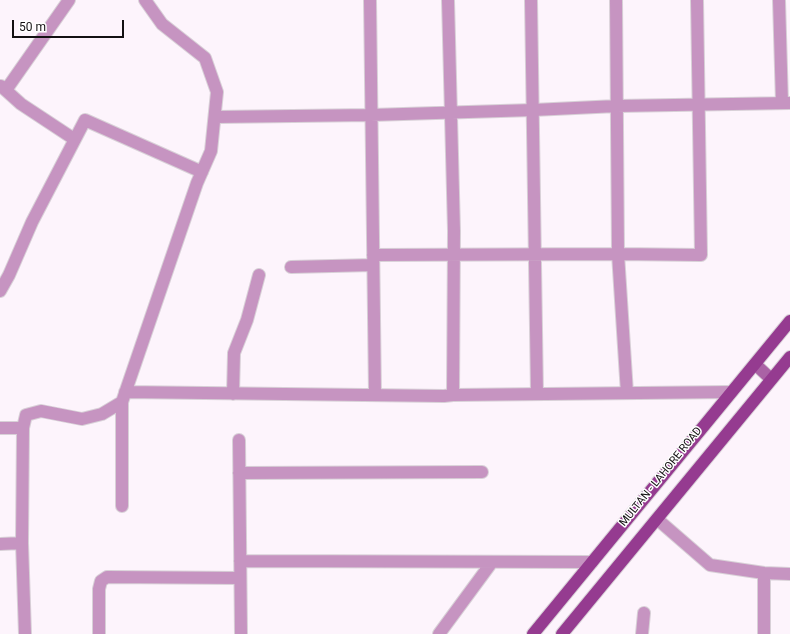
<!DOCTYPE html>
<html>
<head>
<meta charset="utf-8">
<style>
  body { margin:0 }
  #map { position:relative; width:790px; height:634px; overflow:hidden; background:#fdf4fc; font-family:Roboto,sans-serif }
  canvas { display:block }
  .scale { position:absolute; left:12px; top:20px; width:112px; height:18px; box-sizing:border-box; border:2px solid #131012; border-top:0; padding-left:5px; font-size:12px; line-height:14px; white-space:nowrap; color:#131012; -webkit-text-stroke:3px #fff; paint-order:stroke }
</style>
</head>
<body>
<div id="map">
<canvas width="790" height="634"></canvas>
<div class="scale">50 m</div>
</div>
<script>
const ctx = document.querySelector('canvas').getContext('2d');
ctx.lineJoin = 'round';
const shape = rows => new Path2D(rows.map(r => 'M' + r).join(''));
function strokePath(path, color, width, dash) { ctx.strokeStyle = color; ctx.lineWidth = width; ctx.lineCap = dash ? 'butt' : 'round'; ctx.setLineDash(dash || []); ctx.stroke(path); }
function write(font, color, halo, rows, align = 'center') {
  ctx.font = font + ' Roboto,sans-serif'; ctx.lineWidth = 3; ctx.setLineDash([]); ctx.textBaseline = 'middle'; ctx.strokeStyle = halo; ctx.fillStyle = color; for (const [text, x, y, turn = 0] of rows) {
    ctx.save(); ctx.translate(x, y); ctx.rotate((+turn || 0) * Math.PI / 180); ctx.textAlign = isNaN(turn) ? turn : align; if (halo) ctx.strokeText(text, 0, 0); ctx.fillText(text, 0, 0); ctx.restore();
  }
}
const street = shape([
  [370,0,375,395],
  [448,0,454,231,453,395],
  [531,0,537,394],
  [616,0,618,254,627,393],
  [779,0,782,103],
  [1,86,21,104,74,139],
  [6,90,69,0],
  [215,117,371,115,533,110,617,106,790,103],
  [373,255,618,254,701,255,697,0],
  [291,267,373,265],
  [0,291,9,275,32,222,85,120,202,172],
  [125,392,444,396,453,395,731,392],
  [233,394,234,353,247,320,259,275],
  [122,402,122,506],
  [0,428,23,428],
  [239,440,241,634],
  [239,473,482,472],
  [657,519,710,565,764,573,790,574],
  [0,544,22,543],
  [240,561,592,562],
  [25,634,22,543,23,428,26,415,41,411,82,419,102,414,122,402,197,183,211,151,217,92,205,58,162,24,145,0],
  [99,634,99,589,101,581,107,577,240,578],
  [439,634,492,562],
  [642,634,644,613],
  [764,634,764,573]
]);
const secondary = shape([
  [755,364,771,379]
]);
const primary = shape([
  [533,634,790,321],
  [562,634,790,357]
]);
const streetNames = [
  ["MULTAN - LAHORE ROAD",661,477,-51]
];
strokePath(street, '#d8d0d7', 14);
strokePath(secondary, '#d8d0d7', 14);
strokePath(primary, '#d8d0d7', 14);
strokePath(street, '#c694c1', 12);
strokePath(secondary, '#aa62a5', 12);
strokePath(primary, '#953b90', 12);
write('11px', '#131012', '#fff', streetNames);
</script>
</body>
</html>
